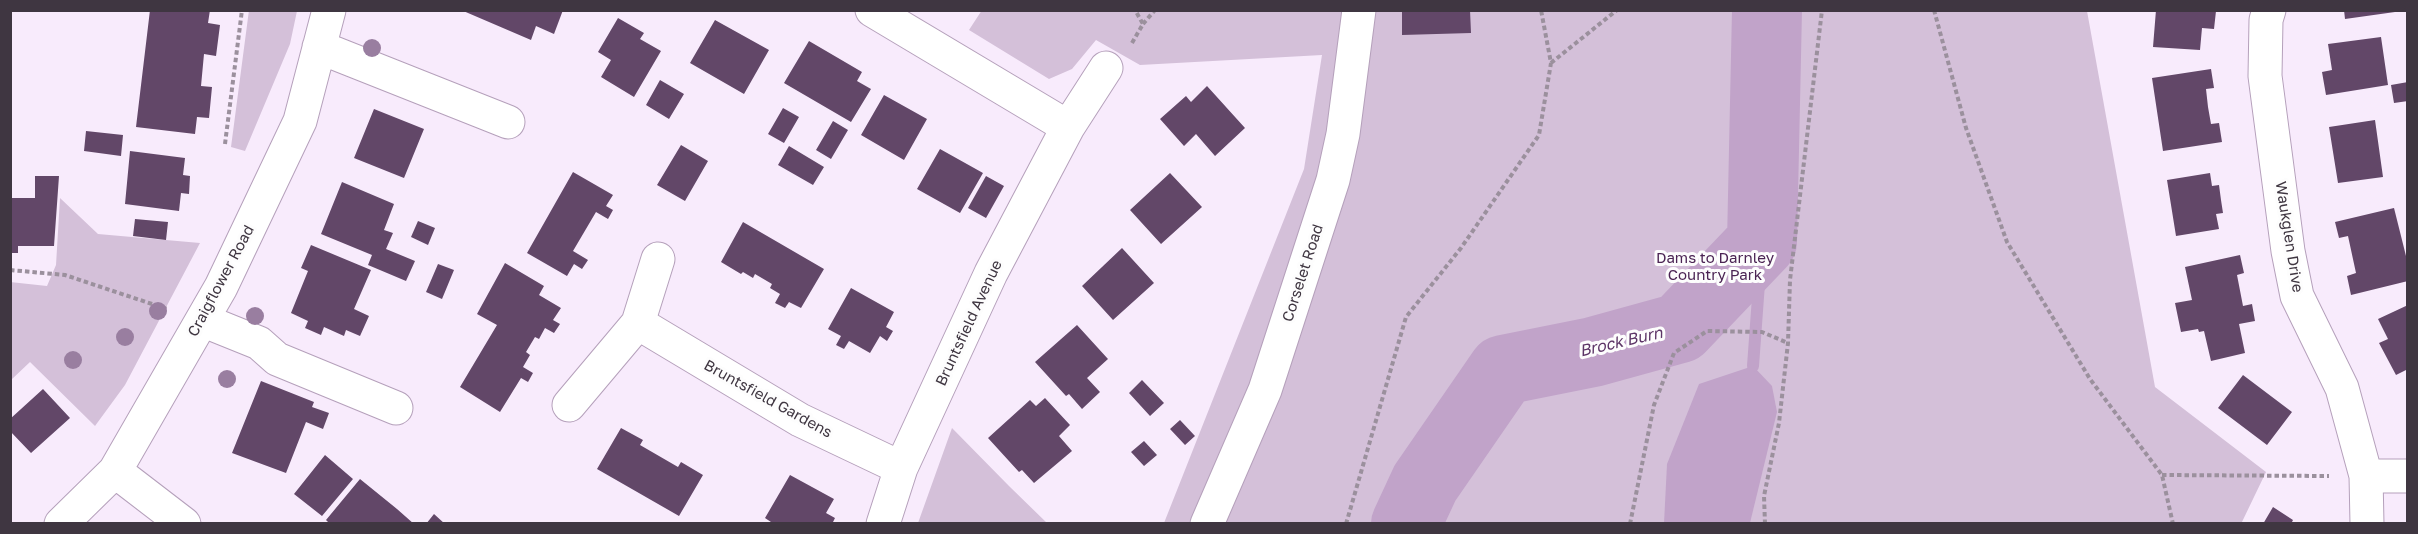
<!DOCTYPE html>
<html>
<head>
<meta charset="utf-8">
<style>
  body { margin:0 }
  #map { position:relative; width:2418px; height:534px; overflow:hidden; background:#f8ebfc; font-family:"Golos Text",sans-serif }
  canvas { display:block }
  .frame { position:absolute; inset:0; border:12px solid #3f3641; pointer-events:none }
</style>
</head>
<body>
<div id="map">
<canvas width="2418" height="534"></canvas>
<div class="frame"></div>
</div>
<script>
const ctx = document.querySelector('canvas').getContext('2d');
ctx.lineJoin = 'round';
function fillPath(path, color) { ctx.fillStyle = color; ctx.fill(path, 'evenodd'); }
const shape = rows => new Path2D(rows.map(r => 'M' + r).join(''));
function strokePath(path, color, width, dash) { ctx.strokeStyle = color; ctx.lineWidth = width; ctx.lineCap = dash ? 'butt' : 'round'; ctx.setLineDash(dash || []); ctx.stroke(path); }
function write(font, color, halo, rows, align = 'center') {
  ctx.font = font + ' "Golos Text",sans-serif'; ctx.lineWidth = 6; ctx.setLineDash([]); ctx.textBaseline = 'middle'; ctx.strokeStyle = halo; ctx.fillStyle = color; for (const [text, x, y, turn = 0] of rows) {
    ctx.save(); ctx.translate(x, y); ctx.rotate((+turn || 0) * Math.PI / 180); ctx.textAlign = isNaN(turn) ? turn : align; if (halo) ctx.strokeText(text, 0, 0); ctx.fillText(text, 0, 0); ctx.restore();
  }
}
const green = shape([
  [249,10,297,11,290,44,245,151,231,147],
  [982,10,2087,11,2155,387,2266,472,2241,524,1164,523,1304,169,1322,55,1140,65,1096,40,1072,69,1049,79,969,30],
  [60,198,98,234,200,243,125,385,95,426,30,362,11,380,10,282,47,286,56,265],
  [952,428,1009,486,1047,523,918,523]
]);
const water = shape([
  [1753,366,1772,386,1777,412,1750,523,1664,523,1667,464,1699,384]
]);
const stream = shape([
  [1753,366,1762,242]
]);
const river = shape([
  [1406,524,1425,483,1503,370,1593,352,1680,328,1762,242,1767,10]
]);
const building = shape([
  [150,10,210,10,208,23,220,25,216,56,204,54,201,86,212,87,209,118,197,117,195,134,136,127],
  [461,10,563,10,554,34,536,26,531,40],
  [1402,10,1470,10,1471,33,1402,35],
  [2156,10,2216,11,2214,29,2202,28,2200,50,2153,47],
  [2344,10,2395,10,2395,12,2345,19],
  [618,18,644,33,640,39,661,51,634,97,601,77,611,60,598,52],
  [715,20,769,50,744,94,690,63],
  [2381,37,2388,85,2326,95,2322,72,2332,70,2328,44],
  [809,41,862,72,857,81,871,89,851,122,784,83],
  [2211,69,2214,88,2206,89,2208,107,2211,124,2219,123,2222,142,2163,151,2152,78],
  [660,80,684,94,669,119,646,105],
  [2408,82,2408,101,2394,103,2391,85],
  [1207,86,1245,128,1215,156,1196,134,1184,146,1160,119,1186,96,1191,102],
  [884,95,927,119,904,160,861,135],
  [783,108,799,117,784,143,768,134],
  [374,109,424,129,404,178,354,158],
  [2375,120,2383,177,2338,183,2329,127],
  [833,121,848,130,831,159,816,150],
  [86,131,123,135,121,156,84,151],
  [681,145,708,161,685,201,657,185],
  [789,146,824,167,813,185,778,165],
  [940,149,983,173,960,213,917,189],
  [130,151,185,158,183,175,190,176,189,194,181,193,179,211,125,204],
  [573,172,613,195,606,206,613,210,608,219,596,212,573,251,588,260,582,269,574,264,567,276,527,253],
  [1170,173,1202,207,1161,244,1130,210],
  [2210,173,2212,186,2219,185,2221,200,2223,213,2216,214,2219,229,2176,236,2167,180],
  [35,176,59,176,54,246,18,246,18,253,10,253,10,198,35,198],
  [986,176,1004,186,986,218,968,208],
  [342,182,394,204,384,230,393,233,386,249,415,261,406,281,368,265,372,255,321,234],
  [2394,208,2408,264,2408,281,2351,295,2347,276,2356,273,2348,236,2339,238,2335,222],
  [135,219,168,222,166,240,133,236],
  [418,221,435,228,428,245,411,237],
  [743,222,824,269,801,308,789,302,785,308,775,303,780,294,770,288,772,284,755,274,753,278,743,272,741,274,721,262],
  [311,245,371,270,354,309,369,316,360,336,346,330,344,336,324,327,321,335,305,328,308,321,291,313,308,271,301,268],
  [1122,248,1154,283,1113,320,1082,286],
  [2240,255,2244,273,2237,275,2243,306,2252,304,2255,321,2239,324,2245,353,2211,361,2204,331,2199,332,2198,329,2181,332,2175,303,2192,300,2185,267],
  [505,263,544,286,539,295,561,308,553,320,560,324,554,333,545,328,539,339,535,337,526,352,530,355,523,367,533,373,528,382,521,378,500,412,460,387,497,325,477,314],
  [438,264,454,270,442,299,426,292],
  [851,288,894,312,886,327,893,331,887,341,880,336,870,353,849,341,844,349,836,345,841,336,828,329],
  [2408,305,2408,369,2396,375,2379,343,2388,339,2378,319],
  [1077,325,1108,359,1087,378,1100,392,1082,409,1069,394,1066,396,1035,362],
  [2243,375,2292,412,2267,445,2218,408],
  [1142,380,1164,403,1150,416,1129,393],
  [261,381,314,402,312,407,329,413,323,429,306,422,286,473,232,453],
  [43,389,70,418,31,453,10,431,10,419],
  [1045,398,1070,425,1059,436,1072,451,1034,483,1022,470,1019,472,988,438,1030,400,1036,406],
  [1180,420,1195,436,1185,445,1170,429],
  [621,428,643,440,640,445,678,467,681,462,703,475,679,516,597,469],
  [1144,441,1157,455,1144,466,1131,452],
  [325,455,353,479,322,516,294,494],
  [790,475,834,499,826,513,835,518,832,524,774,524,765,518],
  [360,479,397,509,414,524,330,524,326,520],
  [2273,507,2293,520,2291,524,2263,524],
  [434,514,445,524,426,524]
]);
const path = shape([
  [1934,10,1966,128,2007,242,2090,379,2162,475,2173,524],
  [1143,24,1155,10],
  [1132,43,1143,24,1135,10],
  [1551,63,1617,10],
  [225,144,242,10],
  [10,270,65,275,167,309],
  [2162,475,2329,476],
  [1346,524,1406,317,1461,248,1539,135,1551,63,1541,10],
  [1630,524,1654,405,1674,353,1707,331,1762,332,1788,343],
  [1765,524,1764,496,1779,423,1788,343,1790,280,1822,10]
]);
const minor = shape([
  [872,10,1068,127],
  [2269,10,2266,20,2265,76,2288,251,2297,296,2342,388,2366,476,2367,524],
  [319,47,508,122],
  [202,320,259,343,277,359,396,408],
  [638,323,800,420,901,468],
  [569,405,638,323,658,259],
  [115,471,184,524],
  [2366,476,2408,476],
  [61,524,115,471,221,287,300,121,329,10],
  [883,524,901,468,991,273,1068,127,1106,68],
  [1207,524,1265,390,1333,180,1343,134,1359,10]
]);
const trees = [
  [372,48],
  [158,311],
  [255,316],
  [125,337],
  [73,360],
  [227,379]
];
const streetNames = [
  ["Waukglen Drive",2289,237,81],
  ["Corselet Road",1303,273,-72],
  ["Craigflower Road",221,281,-62],
  ["Bruntsfield Avenue",969,323,-65],
  ["Bruntsfield Gardens",768,399,29]
];
const parkNames = [
  ["Dams to Darnley",1715,258],
  ["Country Park",1715,275]
];
const waterNames = [
  ["Brock Burn",1621,342,-13]
];
fillPath(green, '#d4c0d9');
fillPath(water, '#c1a3c9');
strokePath(stream, '#c1a3c9', 12);
strokePath(river, '#c1a3c9', 70);
fillPath(building, '#624768');
strokePath(minor, '#b5a0bb', 35);
strokePath(path, '#9b909d', 4, [4.5, 3]);
strokePath(minor, '#fff', 33);
ctx.fillStyle = '#997ea0';
for (const [x, y] of trees) { ctx.beginPath(); ctx.arc(x, y, 9, 0, 2 * Math.PI); ctx.fill(); }
write('15px', '#3f3641', '#fdfdfd', streetNames);
write('15px', '#4b2454', '#fdfdfd', parkNames);
write('italic 16px', '#5d3567', '#fdfdfd', waterNames);
</script>
</body>
</html>
